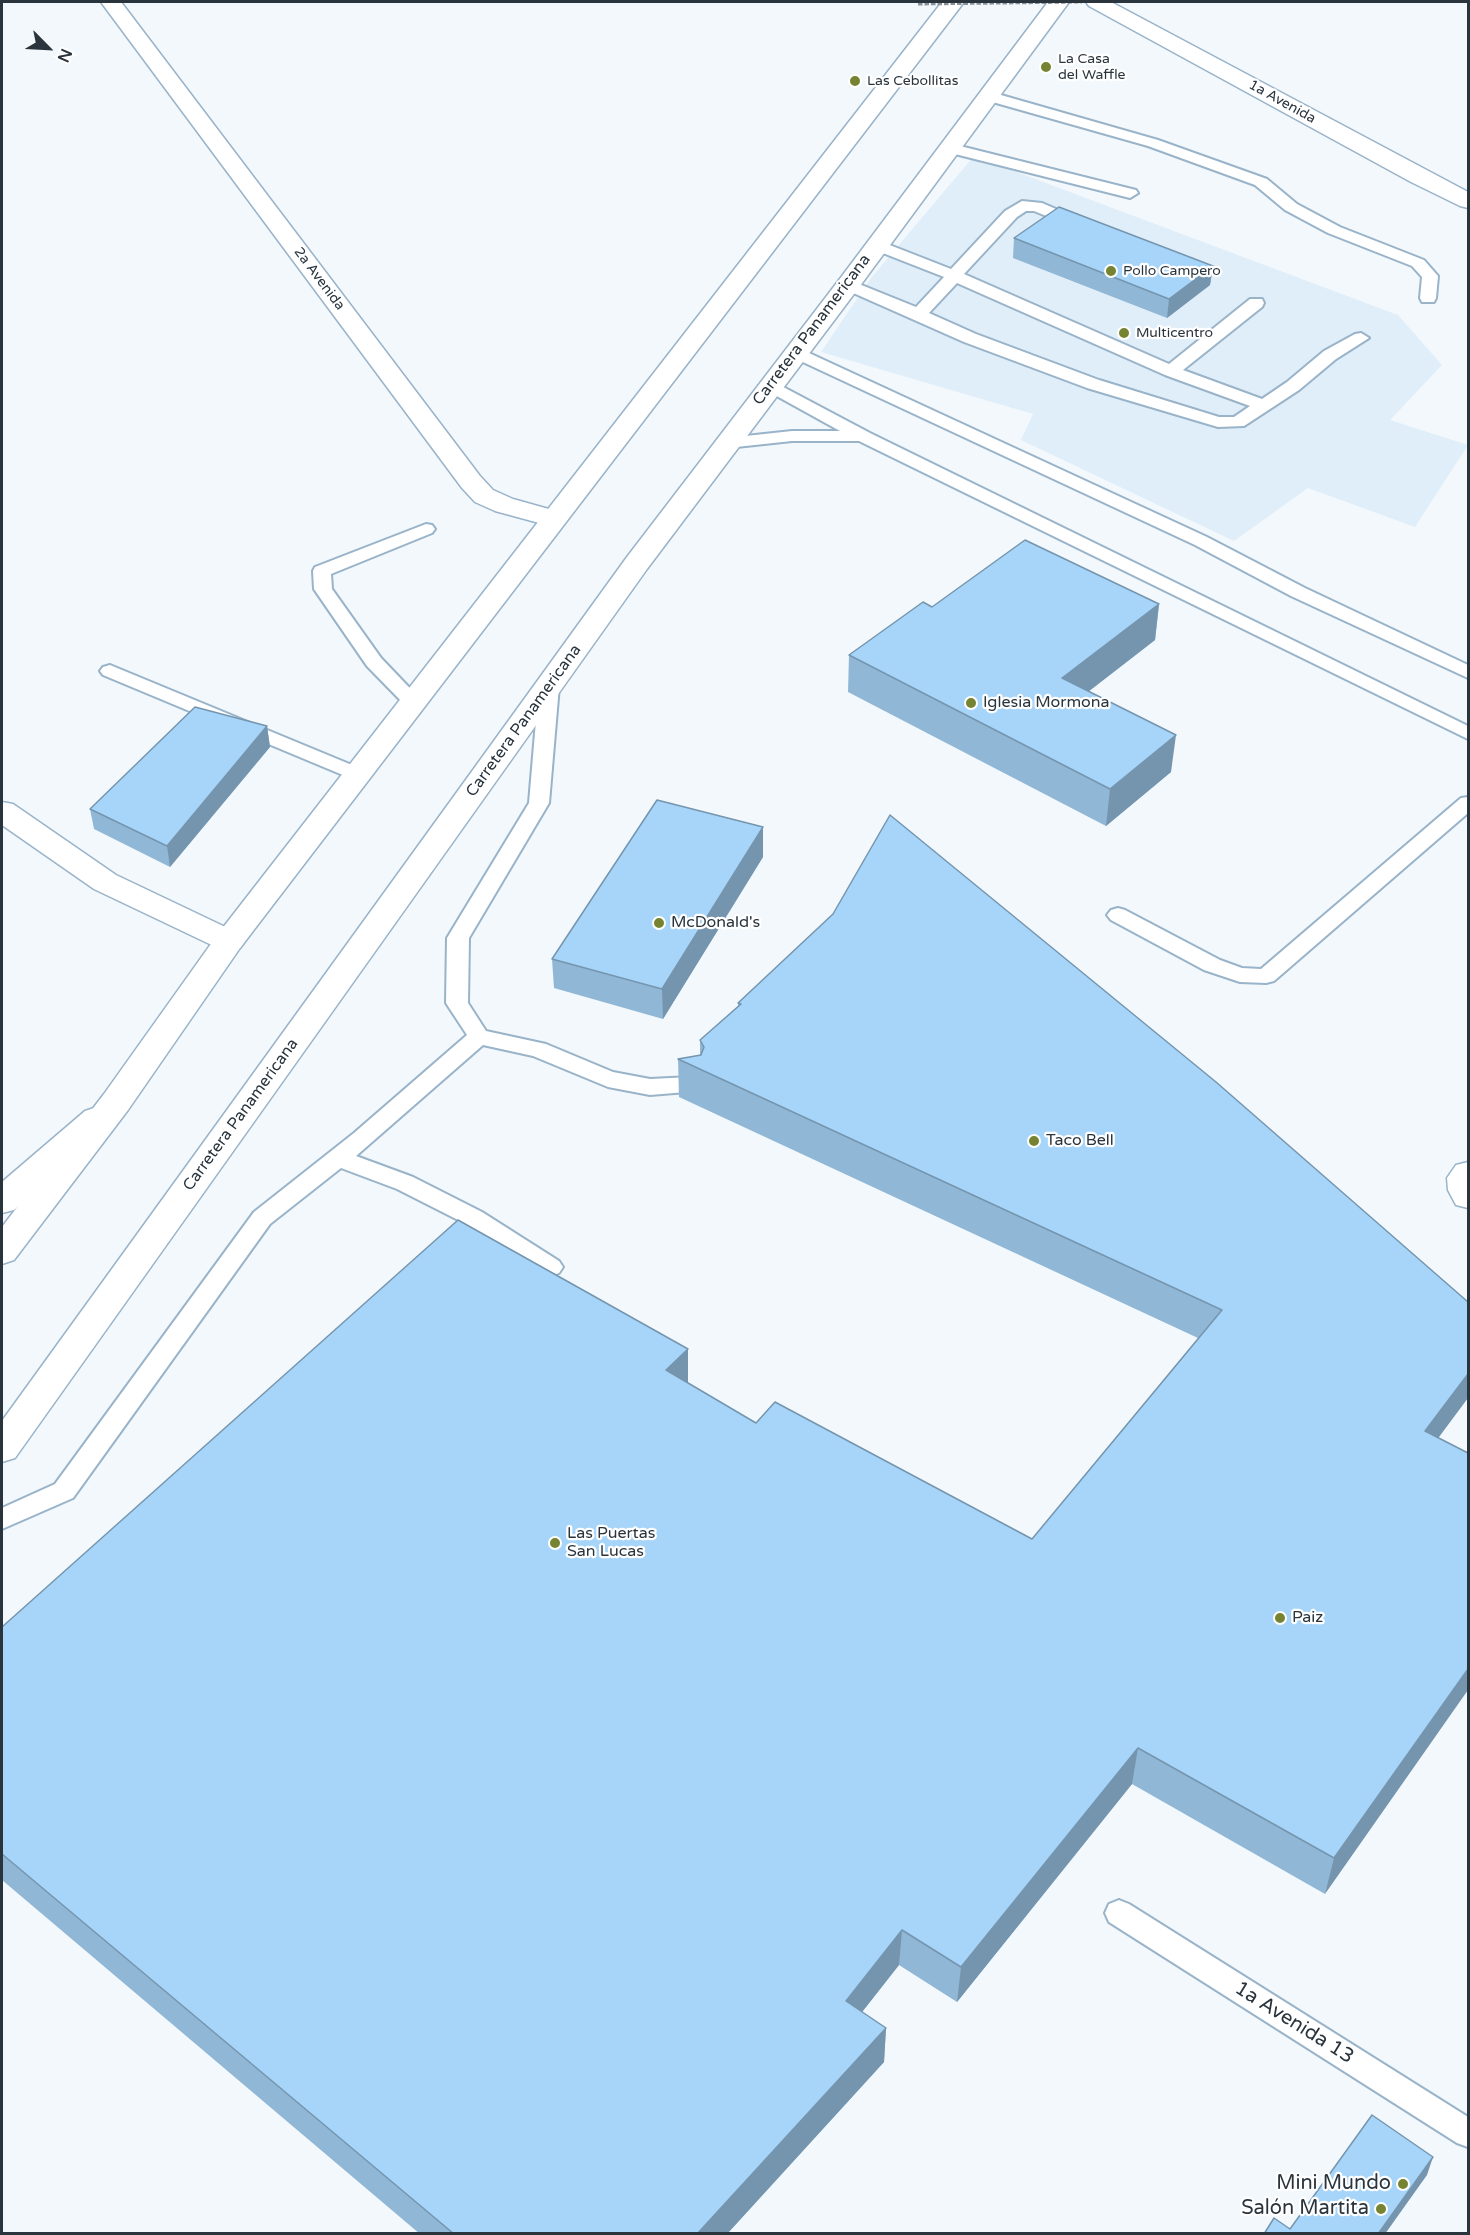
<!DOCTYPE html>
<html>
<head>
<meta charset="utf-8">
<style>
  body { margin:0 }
  #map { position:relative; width:1470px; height:2235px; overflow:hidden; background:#f2f8fc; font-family:"Varela Round",sans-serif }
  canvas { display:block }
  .frame { position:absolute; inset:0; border:3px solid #29343d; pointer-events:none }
  .north { position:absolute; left:18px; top:18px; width:60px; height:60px; -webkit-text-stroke:4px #fff; paint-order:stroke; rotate:114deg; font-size:16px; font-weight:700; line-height:24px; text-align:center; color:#29343d }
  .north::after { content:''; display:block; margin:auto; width:21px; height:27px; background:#29343d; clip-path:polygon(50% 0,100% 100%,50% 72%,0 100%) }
</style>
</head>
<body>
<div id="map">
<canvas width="1470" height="2235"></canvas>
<div class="frame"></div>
<div class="north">N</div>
</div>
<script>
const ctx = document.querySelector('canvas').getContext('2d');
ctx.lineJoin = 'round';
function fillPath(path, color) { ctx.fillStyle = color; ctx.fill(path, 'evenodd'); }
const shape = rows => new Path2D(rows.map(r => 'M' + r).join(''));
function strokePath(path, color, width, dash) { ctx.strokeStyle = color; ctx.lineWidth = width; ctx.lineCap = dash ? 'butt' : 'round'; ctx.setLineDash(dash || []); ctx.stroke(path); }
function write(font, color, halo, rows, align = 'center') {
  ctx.font = font + ' "Varela Round",sans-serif'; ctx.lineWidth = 4.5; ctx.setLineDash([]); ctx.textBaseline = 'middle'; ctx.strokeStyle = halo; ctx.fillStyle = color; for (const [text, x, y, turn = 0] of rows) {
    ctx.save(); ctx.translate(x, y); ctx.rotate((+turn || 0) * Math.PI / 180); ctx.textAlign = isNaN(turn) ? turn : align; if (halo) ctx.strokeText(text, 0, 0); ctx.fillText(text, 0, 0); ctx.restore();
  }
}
const built = shape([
  [974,156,1398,315,1442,365,1390,420,1468,445,1415,527,1308,488,1234,541,1021,440,1033,414,821,352,871,278]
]);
const service = shape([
  [987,91,1158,140,1267,179,1297,204,1340,227,1424,260,1438,276,1436,298,1434,302,1422,302,1420,298,1422,277,1412,266,1328,233,1285,210,1255,185,1148,146,982,99,979,96,982,93,987,91],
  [948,143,1136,190,1138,193,1130,198,943,151,940,148,943,145,948,143],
  [1022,201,1042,203,1084,221,1086,224,1078,229,1034,211,1026,211,1017,217,964,274,1169,364,1250,299,1262,299,1264,303,1262,307,1183,370,1262,399,1287,382,1324,351,1355,334,1361,333,1369,338,1336,359,1299,390,1244,426,1218,427,1087,388,964,342,842,288,840,285,848,280,854,282,916,307,944,277,870,248,868,245,870,242,882,242,951,269,1005,211,1022,201],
  [957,283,1165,375,1250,406,1234,417,1219,417,1099,380,976,334,929,313,957,283],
  [796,347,1207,537,1305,588,1468,665,1468,678,1291,596,1195,545,790,356,788,352,790,348,796,347],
  [770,380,870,433,1468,726,1468,739,859,441,792,441,727,448,721,447,718,443,721,439,727,438,792,431,840,431,764,389,761,385,764,381,770,380],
  [426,524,432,525,435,529,432,533,331,574,332,589,381,658,423,702,420,706,413,708,406,706,367,666,314,589,313,571,315,567,426,524],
  [110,665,364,770,367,774,364,778,357,780,350,778,103,675,100,671,103,667,110,665],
  [549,680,556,682,559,686,549,803,469,938,468,1003,486,1031,546,1044,613,1072,650,1079,691,1077,699,1079,702,1085,699,1091,650,1095,608,1087,533,1056,483,1045,356,1156,413,1177,482,1212,559,1261,563,1267,559,1273,551,1276,543,1273,466,1224,397,1189,341,1168,270,1224,73,1498,2,1529,2,1508,55,1484,254,1212,354,1133,467,1035,446,1003,447,938,529,803,539,686,542,682,549,680],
  [1468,797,1468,813,1274,981,1266,983,1240,982,1204,970,1111,920,1107,915,1111,910,1118,908,1125,910,1220,960,1242,968,1261,969,1461,798,1468,797],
  [1119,1900,1129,1904,1468,2117,1468,2147,1457,2143,1109,1922,1105,1913,1109,1904,1119,1900]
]);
const minor = shape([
  [1086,2,1111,2,1468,192,1468,208,1460,206,1411,182,1089,6,1086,2],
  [2,802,13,804,116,875,240,934,245,941,240,948,229,951,218,948,94,889,2,825,2,802],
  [1468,1162,1468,1208,1456,1205,1448,1190,1447,1178,1456,1165,1468,1162]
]);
const tertiary = shape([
  [101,2,121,2,480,476,493,490,513,499,563,513,567,519,563,525,554,527,495,511,475,502,462,488,101,2]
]);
const secondary = shape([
  [97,1107,109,1111,114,1119,109,1127,14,1210,2,1213,2,1182,85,1111,97,1107]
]);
const trunk = shape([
  [942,2,964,2,240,948,128,1110,14,1260,2,1264,2,1227,104,1094,218,934,942,2],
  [1048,2,1069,2,857,290,647,569,15,1458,2,1462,2,1421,627,557,839,280,1048,2]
]);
const pathBridge = shape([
  [918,4,1082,2]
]);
const wall = shape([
  [1014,238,1213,266,1210,285,1167,318,1013,258],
  [1159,604,1155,640,1088,692,1171,772,1106,826,848,692,849,655,932,607],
  [267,726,270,747,170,867,94,829,90,809],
  [763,827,763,857,663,1019,554,988,552,959],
  [833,914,1438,1438,1468,1453,1325,1894,1132,1784,957,2002,899,1965,862,2012,886,2028,884,2062,727,2234,420,2234,2,1880,2,1627,688,1349,688,1383,756,1423,1032,1539,1198,1338,679,1097,678,1059,700,1055,700,1040,738,1006,738,1003]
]);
const shadedWall = shape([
  [1213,266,1210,285,1167,318,1169,299],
  [1159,604,1155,640,1058,715,1062,678],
  [267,726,270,747,170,867,167,846],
  [1176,735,1171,772,1106,826,1110,789],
  [763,827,763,857,663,1019,662,989],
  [688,1349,688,1386,666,1370],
  [1468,1374,1468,1398,1416,1468,1425,1431],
  [1468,1669,1468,1690,1325,1894,1334,1858],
  [1138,1748,1132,1784,957,2002,961,1967],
  [902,1930,899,1965,844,2035,846,2001],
  [886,2028,884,2062,727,2234,697,2234],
  [1433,2157,1427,2175,1385,2234,1378,2234]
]);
const building = shape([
  [1059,207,1213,266,1169,299,1014,238,1059,207],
  [1025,540,1159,604,1062,678,1176,735,1110,789,849,655,923,602,932,607,1025,540],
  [195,707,267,726,167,846,90,809,195,707],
  [657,800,763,827,662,989,552,959,657,800],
  [890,815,1216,1082,1468,1302,1468,1374,1425,1431,1468,1453,1468,1669,1334,1858,1138,1748,961,1967,902,1930,846,2001,886,2028,697,2234,454,2234,2,1854,2,1627,458,1220,688,1349,666,1370,756,1423,775,1402,1032,1539,1222,1310,678,1059,701,1055,704,1047,700,1040,741,1004,738,1003,833,914,890,815],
  [1372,2115,1433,2157,1378,2234,1264,2234,1274,2218,1290,2229,1372,2115]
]);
const markers = [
  [1046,67,6,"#768330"],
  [855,81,6,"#768330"],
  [1111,271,6,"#768330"],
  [1124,333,6,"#768330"],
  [971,703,6,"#768330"],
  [659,923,6,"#768330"],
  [1034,1141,6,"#768330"],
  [555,1543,6,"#768330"],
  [1280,1618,6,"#768330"],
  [1403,2184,6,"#768330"],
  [1381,2209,6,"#768330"]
];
const farPoinames = [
  ["La Casa",1058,59],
  ["del Waffle",1058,75],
  ["Las Cebollitas",867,81],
  ["Pollo Campero",1123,271],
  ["Multicentro",1136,333]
];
const farStreetnames = [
  ["1a Avenida",1282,102,29],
  ["2a Avenida",319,279,53]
];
const streetNames = [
  ["Carretera Panamericana",812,330,-53],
  ["Carretera Panamericana",524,721,-54],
  ["Carretera Panamericana",241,1115,-54]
];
const poiNames = [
  ["Iglesia Mormona",983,703],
  ["McDonald's",671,923],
  ["Taco Bell",1046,1141],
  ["Las Puertas",567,1534],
  ["San Lucas",567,1552],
  ["Paiz",1292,1618]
];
const nearStreetnames = [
  ["1a Avenida 13",1294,2023,32]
];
const nearPoinames = [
  ["Mini Mundo",1391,2184],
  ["Salón Martita",1369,2209]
];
fillPath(built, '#e0eef9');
strokePath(service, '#99b3c9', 4);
strokePath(minor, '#99b3c9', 3);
strokePath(tertiary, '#99b3c9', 3);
strokePath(secondary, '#99b3c9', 3);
strokePath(trunk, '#99b3c9', 3);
fillPath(service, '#fff');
fillPath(minor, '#fff');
fillPath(tertiary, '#fff');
fillPath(secondary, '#fff');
fillPath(trunk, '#fff');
strokePath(pathBridge, '#8a9299', 3, [4.5, 2]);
fillPath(wall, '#90b7d6');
fillPath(shadedWall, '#7595ae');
fillPath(building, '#a7d5f9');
strokePath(building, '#7595ae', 1.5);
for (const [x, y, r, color] of markers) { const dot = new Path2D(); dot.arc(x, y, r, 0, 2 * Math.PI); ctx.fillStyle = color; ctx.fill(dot); strokePath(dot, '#fff', 2); }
write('14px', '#29343d', '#fff', farPoinames, 'left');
write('14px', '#29343d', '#fff', farStreetnames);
write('16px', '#29343d', '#fff', streetNames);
write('16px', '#29343d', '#fff', poiNames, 'left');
write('20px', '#29343d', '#fff', nearStreetnames);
write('20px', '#29343d', '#fff', nearPoinames, 'right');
</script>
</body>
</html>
